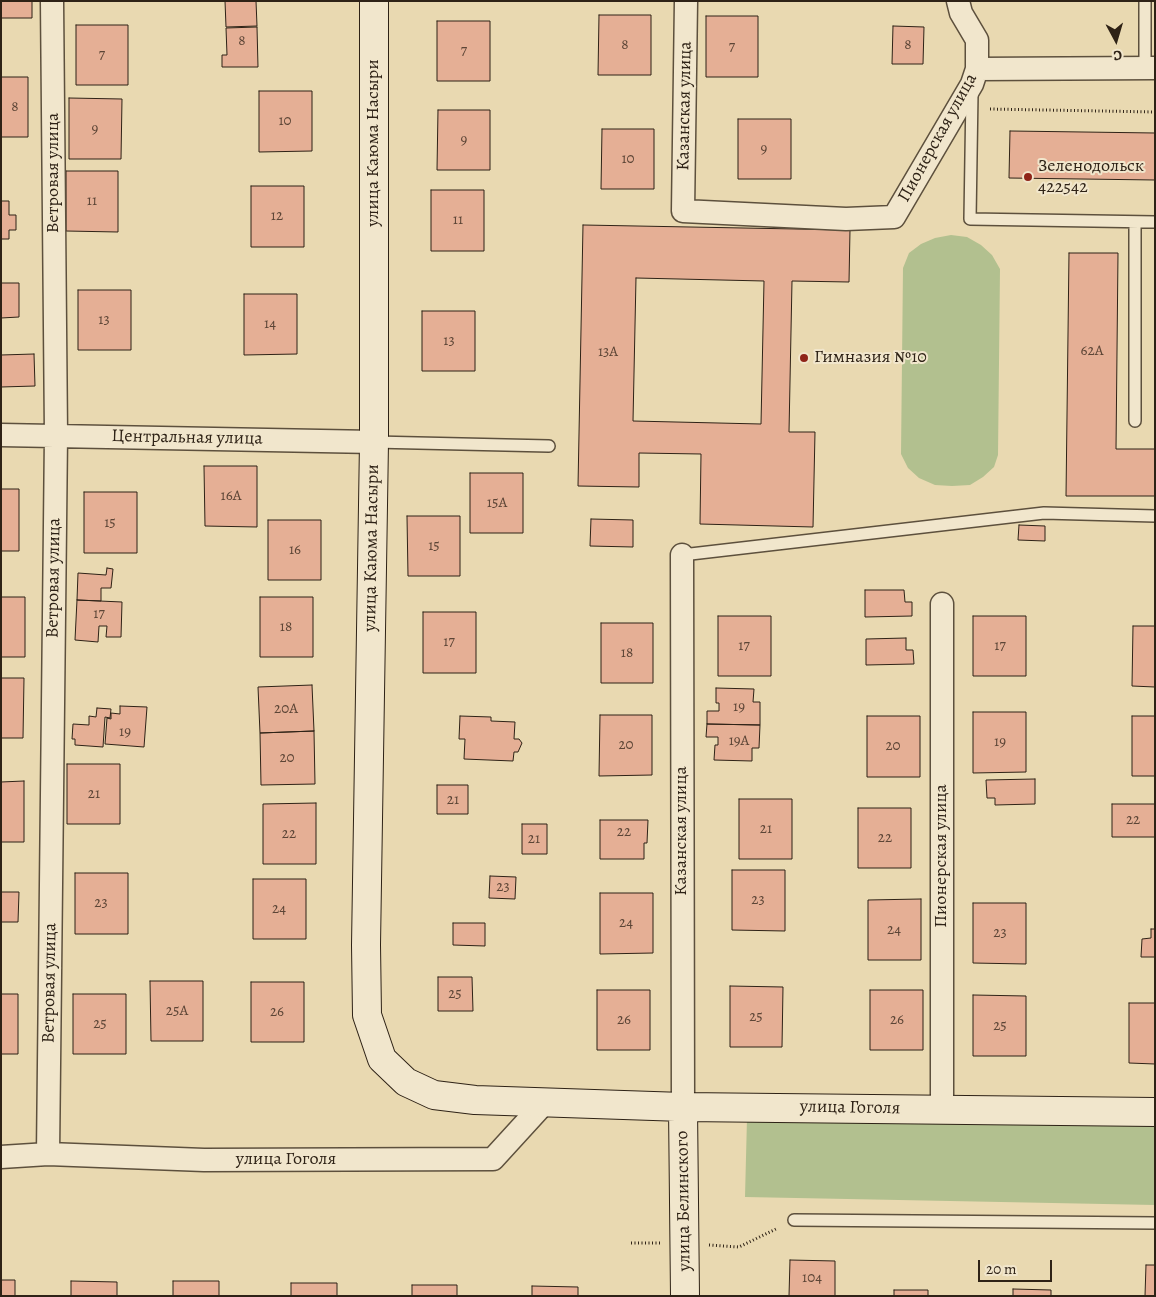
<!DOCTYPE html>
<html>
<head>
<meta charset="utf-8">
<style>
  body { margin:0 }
  #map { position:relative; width:1156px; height:1297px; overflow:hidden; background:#e9d9b1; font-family:Alegreya,serif }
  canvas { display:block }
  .frame { position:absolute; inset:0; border:2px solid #2e2216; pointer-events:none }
  .north { position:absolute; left:1091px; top:15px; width:50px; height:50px; -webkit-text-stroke:4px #f1e6cc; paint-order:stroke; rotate:174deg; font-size:14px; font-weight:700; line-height:20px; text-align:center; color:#2e2216 }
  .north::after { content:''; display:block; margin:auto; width:18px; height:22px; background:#2e2216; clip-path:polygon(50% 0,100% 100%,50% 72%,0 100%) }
  .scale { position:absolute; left:978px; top:1260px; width:74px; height:22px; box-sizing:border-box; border:2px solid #2e2216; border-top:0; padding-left:6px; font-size:15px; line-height:18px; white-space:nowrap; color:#2e2216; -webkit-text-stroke:4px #f1e6cc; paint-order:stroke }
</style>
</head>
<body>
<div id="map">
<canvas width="1156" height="1297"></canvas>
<div class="frame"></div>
<div class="north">С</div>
<div class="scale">20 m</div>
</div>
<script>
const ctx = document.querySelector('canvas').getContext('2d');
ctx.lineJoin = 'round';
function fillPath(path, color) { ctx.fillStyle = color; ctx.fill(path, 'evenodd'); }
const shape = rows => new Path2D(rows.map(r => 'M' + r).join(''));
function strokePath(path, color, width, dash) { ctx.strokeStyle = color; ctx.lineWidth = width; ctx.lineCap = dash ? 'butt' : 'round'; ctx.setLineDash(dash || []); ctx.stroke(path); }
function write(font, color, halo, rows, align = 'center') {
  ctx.font = font + ' Alegreya,serif'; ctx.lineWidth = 4; ctx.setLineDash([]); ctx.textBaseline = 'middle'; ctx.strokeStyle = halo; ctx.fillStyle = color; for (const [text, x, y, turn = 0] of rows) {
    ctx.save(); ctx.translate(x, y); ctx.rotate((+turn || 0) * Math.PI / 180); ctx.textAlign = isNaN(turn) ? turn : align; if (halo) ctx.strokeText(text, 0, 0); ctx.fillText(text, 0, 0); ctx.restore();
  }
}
const green = shape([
  [951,235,967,237,981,245,992,255,1000,269,998,455,994,467,983,477,970,485,952,486,935,485,919,478,908,468,901,454,903,268,909,253,921,244,935,238],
  [747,1118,1155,1126,1155,1205,745,1197]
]);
const building = shape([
  [1,1,32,1,32,18,1,18,1,1],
  [225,1,256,1,257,26,226,27,225,1],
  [599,15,651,15,651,75,598,75,599,15],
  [706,16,758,16,758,77,706,77,706,16],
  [437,21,490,21,490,81,437,81,437,21],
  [76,25,128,25,128,85,76,85,76,25],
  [893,26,924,27,923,64,892,64,893,26],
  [257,27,258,67,222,67,222,55,227,55,226,28,257,27],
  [1,77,28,77,28,137,1,137,1,77],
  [259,91,312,91,312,151,259,152,259,91],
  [69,98,122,99,121,159,69,159,69,98],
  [438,110,490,110,490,170,437,170,438,110],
  [738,119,791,119,791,179,738,179,738,119],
  [602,129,654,129,654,189,601,189,602,129],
  [1010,131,1155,133,1155,180,1009,178,1010,131],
  [66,171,118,171,118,232,66,231,66,171],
  [251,186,304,186,304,247,251,247,251,186],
  [431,190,484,190,484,251,431,251,431,190],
  [1,201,9,201,9,215,16,215,16,230,9,230,9,239,1,239,1,201],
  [583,225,850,230,849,282,792,281,789,432,815,432,813,527,700,524,701,454,639,453,639,487,578,486,583,225],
  [636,278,764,281,761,424,633,421,636,278],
  [1069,253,1118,253,1116,449,1155,449,1155,496,1066,496,1069,253],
  [1,283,19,283,19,317,1,318,1,283],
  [78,290,131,290,131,350,78,350,78,290],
  [244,294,297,294,297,354,244,355,244,294],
  [422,311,475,311,475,371,422,371,422,311],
  [34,354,35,386,1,387,1,355,34,354],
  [204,466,257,466,257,527,205,526,204,466],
  [470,473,523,473,523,533,470,533,470,473],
  [1,489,19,489,19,551,1,551,1,489],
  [84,492,137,492,137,553,84,553,84,492],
  [407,516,460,516,460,576,408,576,407,516],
  [591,519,633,520,633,547,590,546,591,519],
  [268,520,321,520,321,580,268,580,268,520],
  [1019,525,1045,526,1045,541,1018,540,1019,525],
  [107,568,113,569,111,588,101,588,101,601,77,600,78,573,106,575,107,568],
  [865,590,904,590,905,602,912,602,912,616,865,617,865,590],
  [1,597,25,597,25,657,1,657,1,597],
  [260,597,313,597,313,657,260,657,260,597],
  [77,600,122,602,121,637,106,637,107,626,99,626,98,642,75,640,77,600],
  [423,612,476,612,476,673,423,673,423,612],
  [718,616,771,616,771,676,718,676,718,616],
  [973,616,1026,616,1026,676,973,676,973,616],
  [601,623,653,623,653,683,601,683,601,623],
  [1133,626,1155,626,1155,687,1132,686,1133,626],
  [906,638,906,650,913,650,914,664,866,665,866,639,906,638],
  [1,678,24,678,23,738,1,738,1,678],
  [312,685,314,731,260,733,258,687,312,685],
  [716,688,754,689,753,702,760,702,760,725,707,724,707,711,719,711,719,703,716,703,716,688],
  [120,706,147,707,144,747,105,744,107,718,111,719,111,713,120,714,120,706],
  [97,708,111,709,110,718,105,717,103,747,75,745,75,739,72,739,73,724,89,725,89,716,96,717,97,708],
  [973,712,1026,712,1026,772,973,773,973,712],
  [600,715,652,715,652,775,599,776,600,715],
  [460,716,491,717,491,721,515,722,514,739,519,739,522,743,518,752,514,752,513,761,464,759,465,739,459,739,460,716],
  [867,716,920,716,920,777,867,777,867,716],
  [1132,716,1155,716,1155,776,1132,776,1132,716],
  [707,724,760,725,759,748,752,748,752,761,714,760,715,745,718,745,718,737,706,737,707,724],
  [314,731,315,784,261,785,260,733,314,731],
  [67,764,120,764,120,824,67,824,67,764],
  [1035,779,1035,804,995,805,995,798,987,798,986,780,1035,779],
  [24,781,24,842,1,842,1,782,24,781],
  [437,785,468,785,468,814,437,814,437,785],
  [739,799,792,799,792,859,739,859,739,799],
  [316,803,316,864,263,864,263,804,316,803],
  [1112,804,1155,804,1155,837,1112,837,1112,804],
  [858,808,911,808,911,868,858,868,858,808],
  [600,820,648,820,647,843,644,843,644,859,600,859,600,820],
  [522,824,547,824,547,854,522,854,522,824],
  [732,870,785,870,785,931,732,930,732,870],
  [75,873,128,873,128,934,75,934,75,873],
  [490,876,516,877,515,899,489,898,490,876],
  [253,879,306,879,306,939,253,939,253,879],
  [1,892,19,892,18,922,1,922,1,892],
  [600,893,653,893,653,953,600,954,600,893],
  [921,899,921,960,868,960,868,900,921,899],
  [973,903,1026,903,1026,964,973,963,973,903],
  [453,923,485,923,485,946,453,945,453,923],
  [1151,929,1155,929,1155,957,1141,957,1142,939,1151,938,1151,929],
  [438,977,472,977,473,1011,438,1011,438,977],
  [150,981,203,981,203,1041,151,1041,150,981],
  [251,982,304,982,304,1042,251,1042,251,982],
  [730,986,783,987,782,1047,730,1047,730,986],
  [597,990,650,990,650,1050,597,1050,597,990],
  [870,990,923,990,923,1050,870,1050,870,990],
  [1,994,18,994,18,1054,1,1054,1,994],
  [73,994,126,994,126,1054,73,1054,73,994],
  [973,995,1026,996,1026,1056,973,1056,973,995],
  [1129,1003,1155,1003,1155,1064,1129,1063,1129,1003],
  [790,1260,835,1261,835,1296,789,1296,790,1260],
  [1146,1265,1155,1265,1155,1296,1145,1296,1146,1265],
  [1,1280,15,1280,15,1296,1,1296,1,1280],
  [71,1281,117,1282,117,1296,71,1296,71,1281],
  [173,1281,219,1281,219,1296,173,1296,173,1281],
  [291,1283,337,1283,337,1296,291,1296,291,1283],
  [412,1285,457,1285,457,1296,412,1296,412,1285],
  [532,1286,578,1287,578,1296,532,1296,532,1286],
  [1013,1289,1051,1290,1051,1296,1013,1296,1013,1289],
  [894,1290,928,1290,928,1296,894,1296,894,1290]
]);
const path = shape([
  [990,109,1155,112],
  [631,1243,660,1243],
  [709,1245,739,1247,778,1228]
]);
const lane = shape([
  [1145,1,1145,68],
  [972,93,970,219,1155,222],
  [1135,421,1135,222],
  [374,442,549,446],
  [682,555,1044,513,1155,516],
  [794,1220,1155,1223]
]);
const street = shape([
  [686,1,683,211,846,219,894,217,972,84,977,69,977,40,961,13,958,1],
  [977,69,1155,68],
  [1,435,374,442],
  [682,555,683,1107],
  [942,1109,942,604],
  [48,1154,56,435,52,1],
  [1,1157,48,1154,204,1160,493,1159,546,1101]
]);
const secondary = shape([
  [374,1,374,442,366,945,367,1015,382,1059,406,1082,434,1095,475,1100,683,1107,1155,1112],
  [683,1107,685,1296]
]);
const markers = [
  [1028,177,5,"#8f2418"],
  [804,358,5,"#8f2418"]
];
const numberNames = [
  ["8",242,41],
  ["8",625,45],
  ["8",908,45],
  ["7",732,47],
  ["7",464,51],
  ["7",102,55],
  ["8",15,107],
  ["10",285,121],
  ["9",95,129],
  ["9",464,140],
  ["9",764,149],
  ["10",628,159],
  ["11",92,201],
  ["12",277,216],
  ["11",458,220],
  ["13",104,320],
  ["14",270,324],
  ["13",449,341],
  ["62А",1092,351],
  ["13А",608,352],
  ["16А",231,496],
  ["15А",497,503],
  ["15",110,523],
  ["15",434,546],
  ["16",295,550],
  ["17",99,614],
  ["18",286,627],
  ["17",449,642],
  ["17",744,646],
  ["17",1000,646],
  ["18",627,653],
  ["19",739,707],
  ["20А",286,709],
  ["19",125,732],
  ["19А",739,741],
  ["19",1000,742],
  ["20",626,745],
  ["20",893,746],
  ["20",287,758],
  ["21",94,794],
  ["21",453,800],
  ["22",1133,820],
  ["21",766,829],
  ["22",624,832],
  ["22",289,834],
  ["22",885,838],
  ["21",534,839],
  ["23",503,887],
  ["23",758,900],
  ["23",101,903],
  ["24",279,909],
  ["24",626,923],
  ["24",894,930],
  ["23",1000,933],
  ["25",455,994],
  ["25А",177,1011],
  ["26",277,1012],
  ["25",756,1017],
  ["26",624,1020],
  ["26",897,1020],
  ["25",100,1024],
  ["25",1000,1026],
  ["104",812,1278]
];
const streetNames = [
  ["Казанская улица",685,106,-89],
  ["Пионерская улица",938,138,-61],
  ["улица Каюма Насыри",374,143,-90],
  ["Ветровая улица",54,173,-90],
  ["Центральная улица",187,438,1],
  ["улица Каюма Насыри",372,548,-89],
  ["Ветровая улица",54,578,-89],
  ["Казанская улица",682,831,-90],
  ["Пионерская улица",942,856,-90],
  ["Ветровая улица",50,983,-89],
  ["улица Гоголя",850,1108,1],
  ["улица Гоголя",286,1160],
  ["улица Белинского",684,1201,-91]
];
const poiNames = [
  ["Зеленодольск",1038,167],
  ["422542",1038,188],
  ["Гимназия №10",814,358]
];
fillPath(green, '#b2c08f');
fillPath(building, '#e5af95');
strokePath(building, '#2e2216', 1);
strokePath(lane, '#5d503d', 14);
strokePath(street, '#5d503d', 25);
strokePath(secondary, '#2e2216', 30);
strokePath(path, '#2e2216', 3, [1, 2.5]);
strokePath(lane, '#f1e6cc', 11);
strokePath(street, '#f1e6cc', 22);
strokePath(secondary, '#f1e6cc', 28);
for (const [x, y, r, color] of markers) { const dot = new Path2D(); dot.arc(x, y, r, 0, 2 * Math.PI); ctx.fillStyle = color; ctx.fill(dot); strokePath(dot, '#f1e6cc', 2); }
write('15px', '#5c4536', null, numberNames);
write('18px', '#2e2216', '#f1e6cc', streetNames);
write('18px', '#2e2216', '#f1e6cc', poiNames, 'left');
</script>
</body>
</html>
